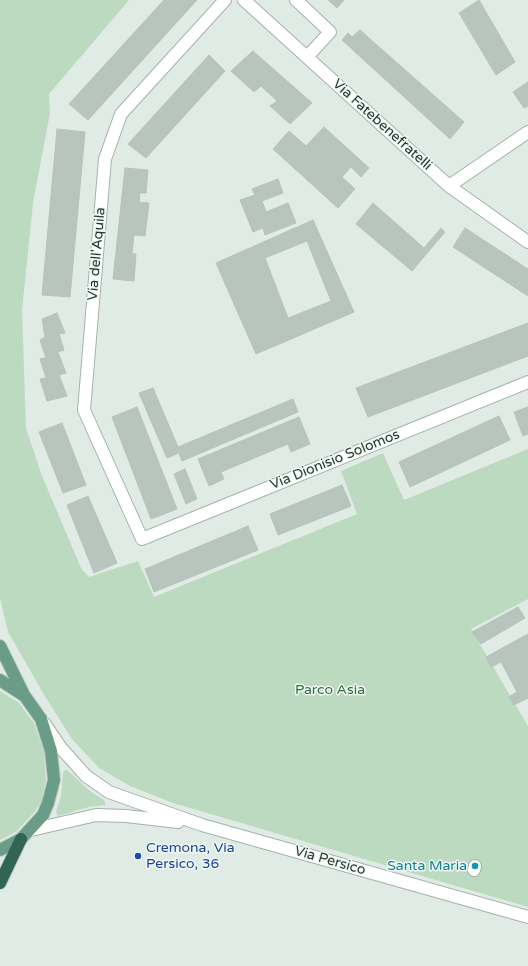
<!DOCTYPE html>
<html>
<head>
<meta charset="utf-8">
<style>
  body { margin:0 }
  canvas { display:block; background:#e1ebe5 }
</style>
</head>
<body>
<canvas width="528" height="966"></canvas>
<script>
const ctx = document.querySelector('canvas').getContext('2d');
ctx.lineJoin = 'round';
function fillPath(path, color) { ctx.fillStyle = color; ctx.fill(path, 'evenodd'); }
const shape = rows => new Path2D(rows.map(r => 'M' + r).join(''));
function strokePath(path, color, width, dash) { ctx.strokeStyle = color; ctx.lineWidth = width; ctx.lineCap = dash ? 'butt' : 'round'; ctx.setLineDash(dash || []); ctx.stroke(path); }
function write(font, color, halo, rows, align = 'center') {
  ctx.font = font + ' "Varela Round",sans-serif'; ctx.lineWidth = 3; ctx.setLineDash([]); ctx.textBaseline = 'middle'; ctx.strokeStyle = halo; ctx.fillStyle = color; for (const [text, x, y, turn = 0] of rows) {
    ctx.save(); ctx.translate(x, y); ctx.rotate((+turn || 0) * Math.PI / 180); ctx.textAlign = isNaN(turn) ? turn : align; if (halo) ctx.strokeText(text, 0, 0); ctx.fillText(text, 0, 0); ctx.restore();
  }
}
const green = shape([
  [0,0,129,0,49,94,50,113,33,203,22,310,26,428,42,476,81,568,89,577,138,561,154,597,357,514,341,471,383,453,404,500,528,449,528,599,471,629,528,726,528,907,173,803,130,786,99,768,72,739,46,698,8,632,0,598],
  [0,691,19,703,34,723,44,752,46,780,41,802,36,810,16,832,0,840],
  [65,770,67,770,91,792,104,800,106,805,89,807,58,816,56,812,61,796,63,773]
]);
const building = shape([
  [164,0,197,0,88,120,69,104,164,0],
  [328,0,344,0,337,8,328,0],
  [479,0,515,62,496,75,459,13,479,0],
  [360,30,464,122,450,139,342,40,348,33,352,37,360,30],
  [253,51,312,103,290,124,270,106,277,101,261,86,254,92,231,71,253,51],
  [209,55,225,71,146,158,128,144,209,55],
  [528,82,528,106,524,108,513,92,528,82],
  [324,127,369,168,361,177,351,167,342,177,355,189,338,208,273,149,289,131,306,146,324,127],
  [57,129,85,132,70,297,42,295,57,129],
  [125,168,148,170,146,193,140,193,139,202,149,203,145,236,134,235,132,254,136,254,134,281,113,279,125,168],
  [278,179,283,193,262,201,266,212,288,203,296,223,265,235,263,228,253,232,240,200,255,195,252,189,278,179],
  [373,203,424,248,441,228,445,232,412,271,356,224,373,203],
  [313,220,354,312,256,354,216,263,313,220],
  [307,241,331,301,288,318,265,258,307,241],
  [465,228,528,269,528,296,453,247,465,228],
  [57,313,65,333,59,334,64,350,58,352,66,373,59,375,67,396,47,401,40,379,46,378,40,359,46,358,40,340,45,337,42,319,57,313],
  [528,323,528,356,368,417,356,388,528,323],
  [153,388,178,447,293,399,298,412,182,461,179,453,167,458,139,393,153,388],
  [137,407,177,509,151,519,112,417,137,407],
  [528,407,528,434,523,436,514,412,528,407],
  [499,416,510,440,410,487,399,462,499,416],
  [299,417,310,444,291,452,288,444,221,472,224,479,209,486,198,459,299,417],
  [62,423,86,485,63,493,39,432,62,423],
  [185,469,197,499,186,504,174,474,185,469],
  [342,485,351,506,278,535,270,514,342,485],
  [88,496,117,563,94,573,67,505,88,496],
  [248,526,258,550,154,592,145,569,248,526],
  [518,607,525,618,481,644,472,632,518,607],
  [528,634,528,698,514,705,509,697,517,692,501,662,491,667,486,657,528,634]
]);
const minor = shape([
  [225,0,121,114,105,159,84,410,142,539,528,382],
  [244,0,449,186,528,242],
  [296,0,330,32,307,57],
  [449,186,528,132],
  [44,723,61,748,86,776,109,792,202,825,528,917],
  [31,830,96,815,126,816,178,822],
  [474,870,475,866]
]);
const major = shape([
  [0,646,24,695,41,719,51,751,54,780,48,803,43,815,21,839,0,850],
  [0,680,23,695]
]);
const highway = shape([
  [0,883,21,839]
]);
const markers = [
  [138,856,4,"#1a4fb4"],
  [475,866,4,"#0f9aa8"]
];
const streetNames = [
  ["Via Fatebenefratelli",382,125,42],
  ["Via dell'Aquila",97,254,-85],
  ["Via Dionisio Solomos",335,460,-22],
  ["Via Persico",330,861,16]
];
const parkNames = [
  ["Parco Asia",330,690]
];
const transitNames = [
  ["Cremona, Via",146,848],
  ["Persico, 36",146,864]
];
const cultureNames = [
  ["Santa Maria",467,866]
];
fillPath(green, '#bbdabf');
fillPath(building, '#b7c5be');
strokePath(building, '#b4c4bb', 1);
strokePath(minor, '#a4b2ab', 14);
strokePath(major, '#c1c8c5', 14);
strokePath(highway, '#c1c8c5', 14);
strokePath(minor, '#fff', 12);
strokePath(major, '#699d88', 12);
strokePath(highway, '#316452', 12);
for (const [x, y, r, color] of markers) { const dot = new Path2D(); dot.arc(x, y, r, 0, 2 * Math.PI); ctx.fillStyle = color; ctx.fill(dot); strokePath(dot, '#f1f7f4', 1.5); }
write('14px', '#233a30', '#f1f7f4', streetNames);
write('14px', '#306e3e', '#f1f7f4', parkNames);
write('14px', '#164399', '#f1f7f4', transitNames, 'left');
write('14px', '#0d838f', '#f1f7f4', cultureNames, 'right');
</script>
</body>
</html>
